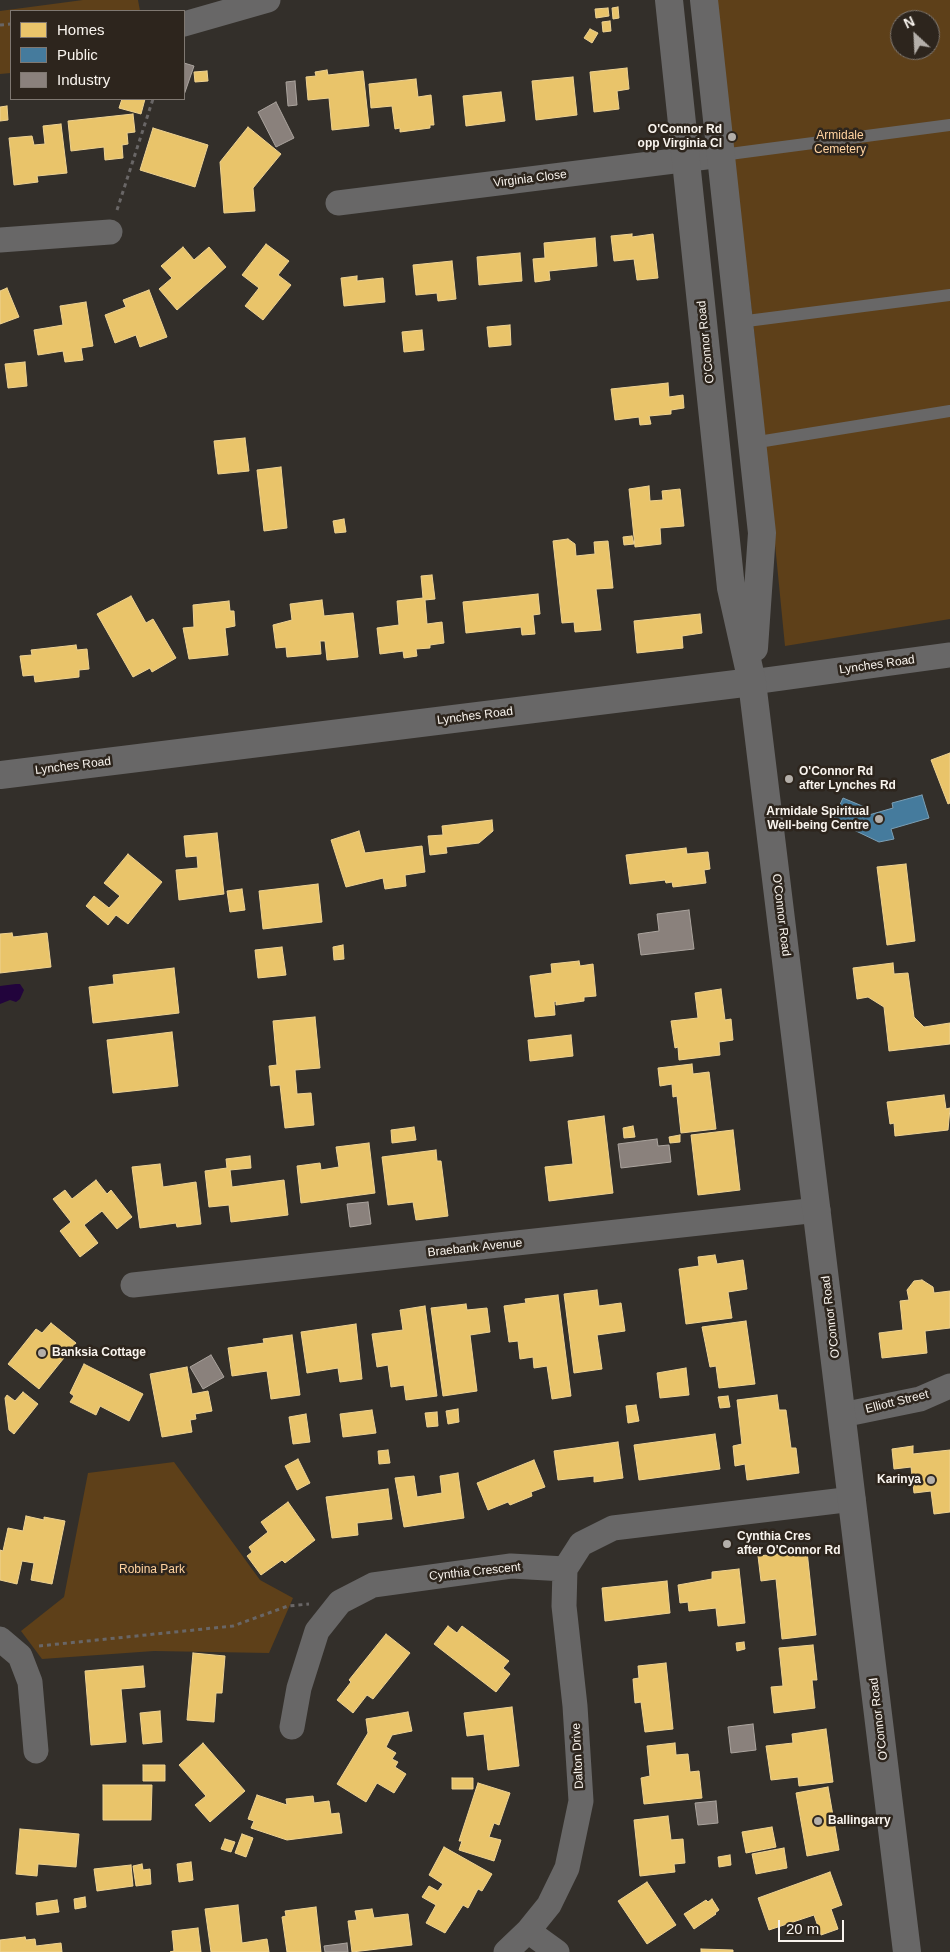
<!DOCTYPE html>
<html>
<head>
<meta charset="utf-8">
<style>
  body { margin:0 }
  #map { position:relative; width:950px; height:1952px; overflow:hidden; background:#332f2a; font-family:Arial,sans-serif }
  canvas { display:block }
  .legend { position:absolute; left:10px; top:10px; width:175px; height:90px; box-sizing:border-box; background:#2d251d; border:1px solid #7f7871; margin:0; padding:6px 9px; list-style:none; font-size:15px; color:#f9f4ee }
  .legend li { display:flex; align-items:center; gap:10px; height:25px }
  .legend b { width:25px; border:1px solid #7f7871 }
  .north { position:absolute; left:890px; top:10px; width:50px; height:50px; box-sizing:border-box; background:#2d251d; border:1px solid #7f7871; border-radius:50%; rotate:335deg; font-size:14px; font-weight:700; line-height:20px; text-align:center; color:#f9f4ee }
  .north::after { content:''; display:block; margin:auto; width:18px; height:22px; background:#b4afa9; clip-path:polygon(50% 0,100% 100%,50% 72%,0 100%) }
  .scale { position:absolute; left:778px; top:1920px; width:66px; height:22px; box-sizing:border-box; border:2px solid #f9f4ee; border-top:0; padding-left:6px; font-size:15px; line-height:18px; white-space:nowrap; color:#f9f4ee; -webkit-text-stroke:4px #2d251d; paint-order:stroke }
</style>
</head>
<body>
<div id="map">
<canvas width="950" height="1952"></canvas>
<ul class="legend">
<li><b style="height:14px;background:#e9c46a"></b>Homes</li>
<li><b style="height:14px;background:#457b9d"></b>Public</li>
<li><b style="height:14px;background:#8a817c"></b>Industry</li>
</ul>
<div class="north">N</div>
<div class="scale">20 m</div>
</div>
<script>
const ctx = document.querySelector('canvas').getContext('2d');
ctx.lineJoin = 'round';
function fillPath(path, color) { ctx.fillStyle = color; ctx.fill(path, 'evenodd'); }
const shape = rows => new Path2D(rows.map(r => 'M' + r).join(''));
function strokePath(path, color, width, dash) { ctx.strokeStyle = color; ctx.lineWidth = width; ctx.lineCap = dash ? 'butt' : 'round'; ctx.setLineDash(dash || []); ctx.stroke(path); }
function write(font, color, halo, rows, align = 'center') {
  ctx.font = font + ' Arial,sans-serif'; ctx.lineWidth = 5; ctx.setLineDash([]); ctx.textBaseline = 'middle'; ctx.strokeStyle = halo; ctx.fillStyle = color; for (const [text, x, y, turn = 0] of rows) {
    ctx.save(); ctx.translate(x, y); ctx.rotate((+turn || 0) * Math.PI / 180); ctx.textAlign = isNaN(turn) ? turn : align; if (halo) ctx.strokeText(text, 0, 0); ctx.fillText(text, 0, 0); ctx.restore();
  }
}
const green = shape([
  [83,0,138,0,140,11,11,11,11,73,0,74,0,11],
  [713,0,950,0,950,619,785,646,753,320],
  [900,20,930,20,930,50,900,50],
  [174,1462,260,1580,293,1598,269,1653,154,1651,42,1659,21,1631,64,1597,88,1473]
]);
const water = shape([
  [16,984,20,984,24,990,20,999,16,1002,10,1000,0,1004,0,986]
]);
const homes = shape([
  [618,7,619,18,613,19,612,8,618,7],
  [608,8,609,16,596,18,595,9,608,8],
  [610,21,611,31,603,32,602,22,610,21],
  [590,29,598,33,592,43,584,38,590,29],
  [627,68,629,89,617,91,619,109,594,112,590,72,627,68],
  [327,70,328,75,363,71,369,126,332,130,329,98,308,100,306,77,316,76,315,72,327,70],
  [207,71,208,81,195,82,194,72,207,71],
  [573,77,577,115,536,120,532,81,573,77],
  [416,79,418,97,431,95,434,125,430,125,430,128,400,132,400,128,395,129,392,106,371,108,369,84,416,79],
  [501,92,505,121,466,126,463,96,501,92],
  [122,99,145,99,141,114,119,108,122,99],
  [7,106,8,120,0,121,0,107,7,106],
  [133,114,135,132,127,133,128,144,122,145,123,158,105,160,104,147,71,151,68,121,133,114],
  [61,124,67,173,37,176,38,182,14,185,9,138,32,136,34,145,45,144,43,126,61,124],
  [248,127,281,154,253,188,255,211,224,213,220,162,248,127],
  [153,128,208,145,195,187,140,170,153,128],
  [632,234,632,237,653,234,658,278,637,280,634,259,614,261,611,236,632,234],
  [595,238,597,266,549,271,550,280,535,282,533,259,545,258,544,243,595,238],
  [266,244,289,261,278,275,291,285,263,320,245,306,259,288,242,275,266,244],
  [183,247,194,260,209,247,226,267,177,310,159,289,172,278,161,266,183,247],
  [520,253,522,281,479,285,477,257,520,253],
  [452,261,456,299,438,301,437,293,416,295,413,265,452,261],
  [357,276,357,281,383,278,385,302,344,306,341,278,357,276],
  [7,288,19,317,0,324,0,291,7,288],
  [149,290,167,337,140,347,136,335,115,343,105,315,126,307,123,300,149,290],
  [86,302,93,346,81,348,83,360,65,362,63,351,38,355,34,330,63,325,60,306,86,302],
  [510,325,511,345,489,347,487,327,510,325],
  [422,330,424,350,404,352,402,332,422,330],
  [25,362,27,386,8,388,5,364,25,362],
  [668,383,669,397,683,395,684,408,671,410,671,414,649,416,651,424,640,425,639,417,615,420,611,389,668,383],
  [245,438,249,471,218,474,214,441,245,438],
  [281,467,287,528,264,531,257,470,281,467],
  [649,486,650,501,663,500,662,491,680,489,684,526,660,528,661,544,635,547,629,489,649,486],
  [344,519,346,532,335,533,333,521,344,519],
  [632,536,634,544,624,545,623,537,632,536],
  [568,539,575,544,576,556,595,554,594,542,608,541,613,588,596,589,601,630,575,632,574,622,562,623,553,541,568,539],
  [432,575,435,599,425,600,427,624,442,622,444,643,430,645,430,648,416,649,417,656,404,658,403,651,380,654,377,628,399,625,397,601,423,598,421,576,432,575],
  [538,594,540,614,533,615,535,634,522,635,521,627,466,633,463,602,538,594],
  [131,596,146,623,153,619,176,658,152,672,150,668,133,677,97,614,131,596],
  [322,600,324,616,353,613,358,657,327,660,325,641,320,641,321,654,287,657,286,647,276,648,273,625,292,620,290,604,322,600],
  [229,601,230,611,234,611,235,626,225,628,228,655,189,659,183,628,194,627,193,605,229,601],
  [700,614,702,633,682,636,683,648,637,653,634,621,700,614],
  [76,645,77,650,87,649,89,669,79,670,79,677,35,682,34,675,23,676,20,656,32,655,31,650,76,645],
  [950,753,950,803,948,804,931,760,950,753],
  [492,820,493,831,479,843,446,847,447,853,430,855,428,836,443,835,442,826,492,820],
  [359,831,365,853,422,846,425,872,405,875,406,886,385,889,383,878,346,887,331,840,359,831],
  [217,833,224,894,179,900,176,870,198,868,197,856,186,857,184,836,217,833],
  [686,848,687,854,708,852,710,869,704,870,706,883,673,887,672,882,666,883,665,880,630,884,626,855,686,848],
  [128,854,162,882,128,924,116,915,108,925,86,906,94,896,109,908,120,896,104,883,128,854],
  [906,864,915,941,887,945,877,867,906,864],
  [318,884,322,922,263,929,259,891,318,884],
  [242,889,245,910,230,912,227,891,242,889],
  [12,933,13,937,47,933,51,967,0,973,0,934,12,933],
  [343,945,344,959,334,960,333,947,343,945],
  [282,947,286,975,258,978,255,950,282,947],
  [579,961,580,966,593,964,596,996,584,997,584,1001,556,1005,556,1001,554,1002,555,1015,535,1017,530,976,552,973,551,964,579,961],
  [893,963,894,974,908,973,914,1017,924,1027,950,1023,950,1044,889,1051,884,1007,868,997,857,999,853,968,893,963],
  [174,968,179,1013,93,1023,89,987,114,984,113,975,174,968],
  [721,989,725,1020,731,1019,733,1040,719,1042,720,1055,679,1060,678,1047,675,1048,671,1021,698,1018,695,993,721,989],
  [315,1017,320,1068,295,1070,297,1094,311,1093,314,1125,285,1128,280,1085,271,1086,269,1066,277,1065,273,1021,315,1017],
  [172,1032,178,1086,113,1093,107,1040,172,1032],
  [571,1035,573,1056,530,1061,528,1040,571,1035],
  [692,1064,693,1074,709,1072,716,1129,681,1133,677,1096,673,1097,672,1084,660,1086,658,1068,692,1064],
  [944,1095,946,1109,950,1108,948,1130,895,1136,894,1123,890,1124,887,1102,944,1095],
  [604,1116,613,1193,549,1201,545,1167,573,1164,568,1121,604,1116],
  [633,1126,635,1137,624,1138,623,1128,633,1126],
  [414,1127,416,1140,392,1143,391,1130,414,1127],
  [733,1130,740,1190,698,1195,691,1135,733,1130],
  [680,1135,680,1142,670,1143,669,1137,680,1135],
  [369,1143,375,1193,301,1203,297,1166,320,1163,321,1170,339,1167,336,1147,369,1143],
  [436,1150,437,1161,441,1161,448,1216,416,1220,413,1202,388,1205,382,1157,436,1150],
  [250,1156,251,1168,230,1170,232,1187,284,1180,288,1215,231,1222,229,1205,209,1207,205,1171,227,1168,226,1159,250,1156],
  [160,1164,163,1187,196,1182,201,1224,177,1227,176,1223,140,1228,132,1167,160,1164],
  [96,1180,107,1194,111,1190,132,1217,117,1229,102,1211,84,1225,98,1243,80,1257,60,1231,71,1222,53,1199,65,1190,72,1199,96,1180],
  [715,1255,717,1264,743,1260,747,1289,728,1292,732,1318,686,1324,679,1269,699,1266,698,1257,715,1255],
  [922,1280,933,1287,934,1293,950,1291,950,1328,925,1331,927,1353,882,1358,879,1333,903,1330,900,1301,909,1300,907,1290,914,1281,922,1280],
  [597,1290,599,1306,621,1303,625,1331,597,1335,602,1369,574,1373,564,1294,597,1290],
  [558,1295,571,1396,552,1399,547,1366,534,1368,533,1357,520,1359,518,1341,509,1342,504,1306,526,1303,525,1299,558,1295],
  [466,1304,467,1310,487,1308,490,1332,470,1335,477,1391,443,1396,431,1308,466,1304],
  [425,1306,437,1396,406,1400,404,1385,391,1387,388,1365,377,1367,372,1334,403,1330,400,1310,425,1306],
  [746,1321,755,1384,719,1388,716,1366,710,1367,702,1327,746,1321],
  [51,1323,76,1343,39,1389,8,1364,36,1329,42,1333,51,1323],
  [356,1324,362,1379,340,1382,338,1368,307,1373,301,1332,356,1324],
  [292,1335,300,1395,271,1399,267,1371,232,1376,228,1348,264,1343,263,1339,292,1335],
  [84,1364,143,1394,129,1421,100,1406,96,1415,70,1402,74,1396,70,1393,84,1364],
  [187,1367,192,1394,208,1391,212,1411,195,1414,196,1419,190,1420,192,1432,162,1437,150,1374,187,1367],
  [686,1368,689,1395,660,1398,657,1373,686,1368],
  [23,1392,38,1404,14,1434,9,1430,5,1398,7,1395,15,1401,23,1392],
  [777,1395,779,1410,786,1410,791,1448,796,1448,799,1473,747,1480,745,1464,735,1466,733,1446,742,1444,737,1400,777,1395],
  [728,1396,730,1407,720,1408,718,1397,728,1396],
  [636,1405,639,1421,628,1423,626,1406,636,1405],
  [458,1409,459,1422,448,1424,446,1411,458,1409],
  [372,1410,376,1433,343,1437,340,1414,372,1410],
  [437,1412,438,1426,427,1427,425,1413,437,1412],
  [306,1414,310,1442,293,1444,289,1417,306,1414],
  [715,1434,720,1469,639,1480,634,1445,715,1434],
  [618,1442,623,1478,594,1482,594,1476,558,1480,554,1451,618,1442],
  [913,1446,913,1454,950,1450,950,1512,934,1514,931,1491,914,1493,911,1467,894,1469,892,1449,913,1446],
  [388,1450,390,1463,379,1464,378,1451,388,1450],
  [298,1459,310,1483,297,1490,285,1466,298,1459],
  [534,1460,545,1487,531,1492,532,1496,510,1505,508,1502,488,1510,477,1483,534,1460],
  [458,1473,464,1518,404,1527,395,1478,414,1476,417,1497,442,1493,440,1476,458,1473],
  [388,1489,392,1519,357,1523,358,1535,332,1538,326,1497,388,1489],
  [288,1502,315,1540,285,1563,282,1560,261,1575,247,1556,252,1552,249,1547,268,1532,261,1522,288,1502],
  [26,1516,44,1520,44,1517,65,1521,52,1584,31,1580,34,1563,22,1561,17,1584,0,1580,0,1550,3,1551,8,1528,23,1531,26,1516],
  [807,1551,816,1635,782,1639,776,1579,761,1581,758,1556,807,1551],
  [739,1569,745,1623,718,1626,716,1608,689,1611,688,1602,680,1603,678,1585,712,1579,712,1572,739,1569],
  [667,1581,670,1613,605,1621,602,1588,667,1581],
  [448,1626,457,1633,462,1626,509,1661,503,1668,510,1674,496,1692,434,1644,448,1626],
  [386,1634,410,1653,373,1699,367,1695,353,1713,337,1700,351,1682,349,1680,386,1634],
  [744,1642,745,1649,737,1651,736,1643,744,1642],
  [813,1645,817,1680,812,1680,815,1708,774,1713,771,1687,783,1686,779,1648,813,1645],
  [193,1653,225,1656,222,1693,216,1693,214,1722,187,1720,193,1653],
  [666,1663,673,1729,645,1732,641,1702,635,1703,633,1679,639,1678,638,1666,666,1663],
  [143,1666,145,1687,121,1689,126,1742,91,1745,85,1671,143,1666],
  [512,1707,519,1766,488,1770,484,1734,467,1736,464,1713,512,1707],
  [160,1711,162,1742,143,1744,140,1713,160,1711],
  [408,1712,412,1731,392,1735,386,1747,396,1753,392,1759,398,1762,395,1767,406,1774,394,1793,377,1783,366,1802,337,1784,368,1733,366,1719,408,1712],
  [826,1729,833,1782,799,1786,798,1777,771,1780,766,1746,793,1743,792,1734,826,1729],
  [203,1743,245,1791,210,1822,195,1805,206,1796,179,1765,203,1743],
  [675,1743,676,1755,688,1754,690,1772,699,1771,702,1798,644,1804,641,1778,650,1776,647,1746,675,1743],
  [143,1765,165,1765,165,1781,143,1781,143,1765],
  [452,1778,473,1778,473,1789,452,1789,452,1778],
  [478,1783,510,1793,499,1825,494,1823,489,1837,501,1840,494,1861,459,1850,462,1841,459,1841,478,1783],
  [103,1785,152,1785,151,1820,103,1820,103,1785],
  [828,1787,839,1850,807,1856,796,1793,828,1787],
  [257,1795,287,1805,286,1799,313,1796,314,1803,329,1801,331,1814,339,1813,342,1833,287,1840,251,1828,254,1821,248,1819,257,1795],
  [668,1816,671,1840,683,1839,685,1863,674,1864,675,1872,640,1876,634,1820,668,1816],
  [772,1827,776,1847,746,1853,742,1832,772,1827],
  [20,1829,79,1834,76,1867,38,1864,37,1876,16,1874,20,1829],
  [242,1834,253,1838,246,1857,235,1853,242,1834],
  [225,1839,235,1842,231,1852,221,1849,225,1839],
  [444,1847,492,1874,482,1891,478,1889,468,1908,463,1905,445,1933,426,1923,436,1905,422,1897,429,1886,438,1891,443,1884,429,1875,444,1847],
  [784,1848,787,1868,756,1874,752,1854,784,1848],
  [730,1855,731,1865,719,1867,718,1857,730,1855],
  [191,1862,193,1880,179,1882,177,1864,191,1862],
  [142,1864,143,1870,150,1869,151,1884,136,1886,133,1866,142,1864],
  [131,1865,133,1886,97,1891,94,1869,131,1865],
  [830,1872,842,1905,831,1909,838,1929,821,1935,814,1915,769,1930,758,1898,830,1872],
  [647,1882,676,1925,647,1944,618,1901,647,1882],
  [85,1897,86,1907,75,1909,74,1899,85,1897],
  [712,1899,719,1910,715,1913,716,1914,694,1929,684,1914,706,1900,708,1902,712,1899],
  [57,1900,59,1912,37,1915,36,1903,57,1900],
  [238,1905,242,1943,267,1939,269,1952,211,1952,205,1909,238,1905],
  [316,1907,321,1952,287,1952,282,1917,286,1916,285,1911,316,1907],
  [372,1909,374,1918,408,1914,412,1945,352,1952,348,1921,357,1920,355,1911,372,1909],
  [198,1928,201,1952,170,1952,174,1951,172,1931,198,1928],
  [25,1937,26,1940,35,1939,36,1946,61,1943,62,1952,0,1952,0,1940,25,1937],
  [701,1949,733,1950,733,1952,701,1952,701,1949]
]);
const public = shape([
  [922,795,929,818,891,829,894,839,879,842,833,820,843,798,867,808,862,817,893,808,892,803,922,795]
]);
const industry = shape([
  [184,63,194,66,184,95,184,63],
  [295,81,297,105,288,106,286,82,295,81],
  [276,102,294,138,276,147,258,112,276,102],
  [689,910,694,949,641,955,638,934,659,931,657,914,689,910],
  [657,1139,658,1146,669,1145,671,1162,621,1168,618,1144,657,1139],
  [368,1202,371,1224,350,1227,347,1204,368,1202],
  [211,1355,224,1377,203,1389,190,1367,211,1355],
  [753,1724,756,1750,731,1753,728,1727,753,1724],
  [716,1801,718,1823,698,1825,695,1803,716,1801],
  [347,1943,348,1952,325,1952,324,1946,347,1943]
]);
const path = shape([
  [0,25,11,24],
  [117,210,153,99],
  [39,1646,233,1626,288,1606,309,1604]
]);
const service = shape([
  [722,155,950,125],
  [739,322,950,295],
  [752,443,950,411]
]);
const minor = shape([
  [184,24,268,0],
  [338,203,722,155],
  [0,240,110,232],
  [752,682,950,655],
  [133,1285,818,1210],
  [842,1415,920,1399,950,1386],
  [565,1569,581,1544,613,1528,853,1499],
  [0,1639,20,1656,30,1682,36,1751],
  [292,1727,299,1688,317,1631,340,1602,373,1585,511,1566,565,1569],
  [528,1931,557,1952],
  [506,1952,528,1931,549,1905,567,1868,581,1801,575,1706,564,1606,565,1569]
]);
const tertiary = shape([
  [669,0,731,588,752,682,907,1952],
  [704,0,762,533,754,648],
  [0,775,752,682]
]);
const markers = [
  [732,137,5,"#b4afa9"],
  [789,779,5,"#b4afa9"],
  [879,819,5,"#b4afa9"],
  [42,1353,5,"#b4afa9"],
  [931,1480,5,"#b4afa9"],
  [727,1544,5,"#b4afa9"],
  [818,1821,5,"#b4afa9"]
];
const poiNames = [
  ["O'Connor Rd",722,130,"right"],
  ["opp Virginia Cl",722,144,"right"],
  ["O'Connor Rd",799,772],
  ["after Lynches Rd",799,786],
  ["Armidale Spiritual",869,812,"right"],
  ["Well-being Centre",869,826,"right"],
  ["Banksia Cottage",52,1353],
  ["Karinya",921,1480,"right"],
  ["Cynthia Cres",737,1537],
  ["after O'Connor Rd",737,1551],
  ["Ballingarry",828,1821]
];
const parkNames = [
  ["Armidale",840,136],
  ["Cemetery",840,150],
  ["Robina Park",152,1570]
];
const streetNames = [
  ["Virginia Close",530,179,-7],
  ["O'Connor Road",706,342,-96],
  ["Lynches Road",877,665,-8],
  ["Lynches Road",475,716,-7],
  ["Lynches Road",73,766,-7],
  ["O'Connor Road",781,915,83],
  ["Braebank Avenue",475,1248,-6],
  ["O'Connor Road",831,1317,-97],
  ["Elliott Street",897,1402,-14],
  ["Cynthia Crescent",475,1572,-6],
  ["O'Connor Road",879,1719,-97],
  ["Dalton Drive",578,1756,-93]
];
fillPath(green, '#5e4019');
fillPath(water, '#22043c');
fillPath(homes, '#e9c46a');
strokePath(homes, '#eed292', 1);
fillPath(public, '#457b9d');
strokePath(public, '#7b9fb5', 1);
fillPath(industry, '#8a817c');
strokePath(industry, '#aba49e', 1);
strokePath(path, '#696666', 3, [4, 4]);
strokePath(service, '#686767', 12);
strokePath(minor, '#686767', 25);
strokePath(tertiary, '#686767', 28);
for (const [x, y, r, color] of markers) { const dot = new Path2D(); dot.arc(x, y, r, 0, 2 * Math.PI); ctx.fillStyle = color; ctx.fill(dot); strokePath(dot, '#2d251d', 2); }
write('bold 12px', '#f9f4ee', '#2d251d', poiNames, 'left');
write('12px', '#ffd29f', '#2d251d', parkNames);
write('12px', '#f9f4ee', '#2d251d', streetNames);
</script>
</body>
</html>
